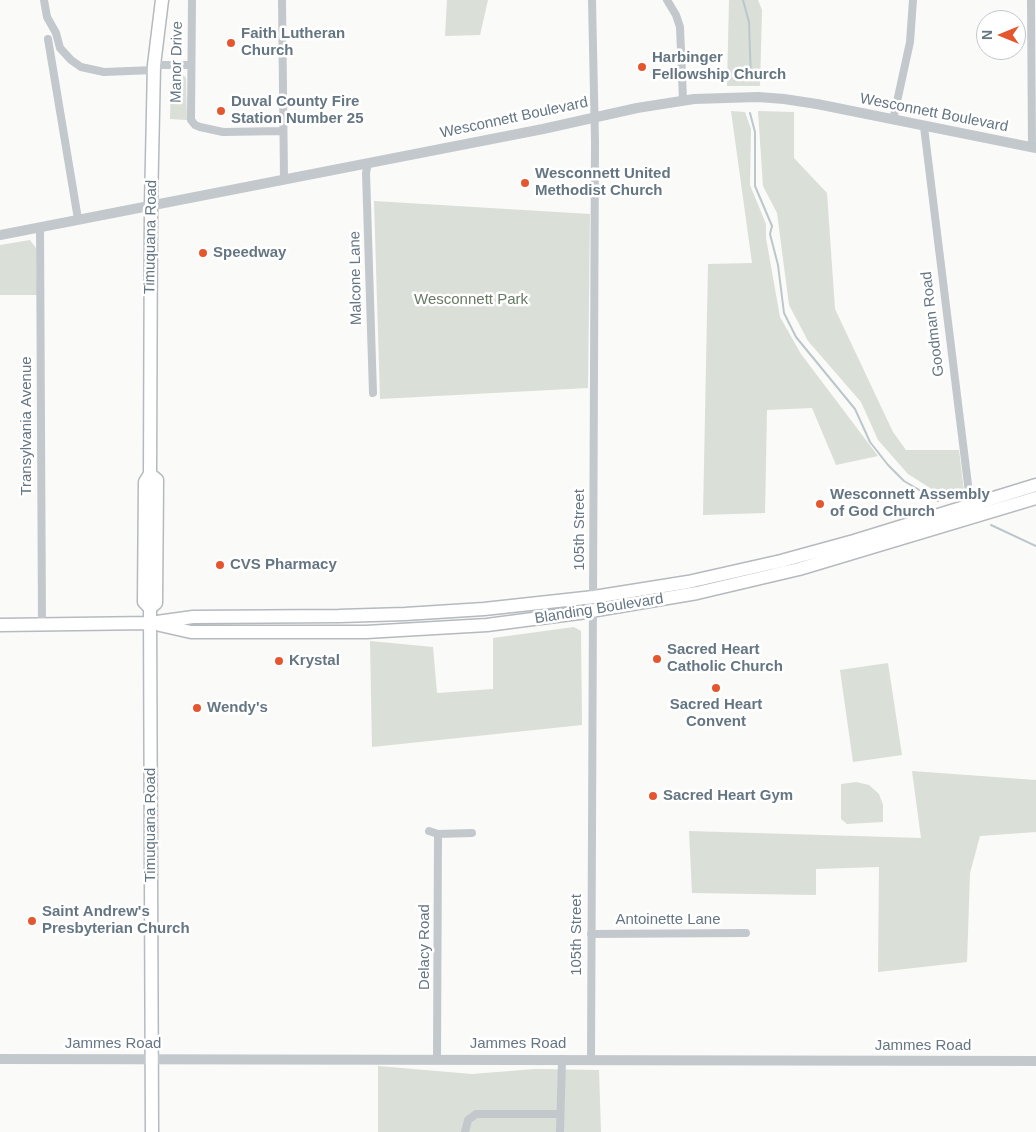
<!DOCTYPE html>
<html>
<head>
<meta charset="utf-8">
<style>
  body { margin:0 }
  #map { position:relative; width:1036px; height:1132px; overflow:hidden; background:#fafaf8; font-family:Arial,sans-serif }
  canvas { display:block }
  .north { position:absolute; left:976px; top:10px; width:50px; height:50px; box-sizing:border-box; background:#fff; border:1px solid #c1c8cd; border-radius:50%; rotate:270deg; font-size:14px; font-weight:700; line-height:20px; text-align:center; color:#657683 }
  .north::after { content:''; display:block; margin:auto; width:18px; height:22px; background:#e4572e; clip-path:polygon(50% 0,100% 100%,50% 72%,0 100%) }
</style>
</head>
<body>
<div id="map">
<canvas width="1036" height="1132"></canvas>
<div class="north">N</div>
</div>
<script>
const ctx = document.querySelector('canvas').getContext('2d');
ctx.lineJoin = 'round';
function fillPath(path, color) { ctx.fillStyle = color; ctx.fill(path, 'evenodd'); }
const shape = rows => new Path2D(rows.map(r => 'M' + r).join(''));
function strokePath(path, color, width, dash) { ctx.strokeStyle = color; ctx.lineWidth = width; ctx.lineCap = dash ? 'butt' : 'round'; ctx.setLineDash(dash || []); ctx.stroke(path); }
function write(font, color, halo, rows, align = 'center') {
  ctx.font = font + ' Arial,sans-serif'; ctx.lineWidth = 5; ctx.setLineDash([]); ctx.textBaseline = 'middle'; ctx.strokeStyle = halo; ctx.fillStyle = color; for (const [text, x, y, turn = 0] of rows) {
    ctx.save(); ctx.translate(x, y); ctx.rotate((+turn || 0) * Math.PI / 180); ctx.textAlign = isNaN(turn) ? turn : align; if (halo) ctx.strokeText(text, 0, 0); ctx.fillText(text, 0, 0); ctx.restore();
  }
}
const green = shape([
  [447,0,488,0,480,35,445,36],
  [729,0,758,0,762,10,760,86,727,86],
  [177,71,182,73,186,78,187,120,170,119,171,73],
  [731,111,745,112,751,129,750,185,766,224,766,238,780,317,801,354,878,456,836,465,812,408,767,410,765,513,703,515,708,264,752,263],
  [758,111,794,112,794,158,827,193,835,309,893,432,906,450,959,450,964,491,961,497,949,500,908,474,878,440,861,402,808,341,789,305,777,213,763,186],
  [374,201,590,214,588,388,380,399],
  [30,240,36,248,37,295,0,295,0,245],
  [574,627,581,631,582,725,372,747,370,641,433,647,437,693,493,689,493,638],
  [888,663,902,755,853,762,840,670],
  [912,771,1036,780,1036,832,980,836,970,873,967,962,878,972,879,867,816,869,816,895,692,893,689,831,921,838],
  [856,782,869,785,879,794,883,805,883,822,847,824,841,819,841,784],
  [378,1066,472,1074,535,1069,599,1070,601,1132,378,1132]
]);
const stream = shape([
  [743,0,749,22,751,81],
  [750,113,755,132,755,186,772,226,770,234,778,265,784,313,796,337,855,409,870,442,888,465,904,481,938,501],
  [991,525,1036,546]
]);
const minor = shape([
  [44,0,47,17,56,33,60,48,71,60,81,67,104,72,154,70],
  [192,0,191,120,195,125,200,127,223,132,283,131],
  [282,0,284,179],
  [667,0,676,15,680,27,683,100],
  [1031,0,1032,148],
  [48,39,78,219],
  [154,65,191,65],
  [893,120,910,42,913,0],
  [924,127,971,509],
  [368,163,366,173,373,393],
  [40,227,42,625],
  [429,831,438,834,472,833],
  [591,934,746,933],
  [437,1059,438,834],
  [591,1059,595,141,592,0],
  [465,1132,468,1120,476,1114,560,1114],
  [560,1132,562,1059]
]);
const tertiary = shape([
  [0,235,543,129,637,108,694,99,758,97,784,99,817,104,1036,148],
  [0,1059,1036,1061]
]);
const primary = shape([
  [150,608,156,603,157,480,150,474],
  [0,625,150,623,193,617,339,616,405,614,484,609,594,597,688,582,781,561,854,541,1036,485],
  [160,625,191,632,366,632,487,625,579,613,697,593,799,569,1036,498],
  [152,1132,150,608,144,602,145,482,150,474,151,206,154,65,162,0]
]);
const markers = [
  [231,43,5,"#e4572e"],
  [642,67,5,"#e4572e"],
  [221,111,5,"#e4572e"],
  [525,183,5,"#e4572e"],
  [203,253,5,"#e4572e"],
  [820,504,5,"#e4572e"],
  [220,565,5,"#e4572e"],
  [657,659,5,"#e4572e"],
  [279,661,5,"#e4572e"],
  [716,688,5,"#e4572e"],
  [197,708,5,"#e4572e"],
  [653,796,5,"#e4572e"],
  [32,921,5,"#e4572e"]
];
const poiNames = [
  ["Faith Lutheran",241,34],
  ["Church",241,51],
  ["Harbinger",652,58],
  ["Fellowship Church",652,75],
  ["Duval County Fire",231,102],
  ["Station Number 25",231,119],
  ["Wesconnett United",535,174],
  ["Methodist Church",535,191],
  ["Speedway",213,253],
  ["Wesconnett Assembly",830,495],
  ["of God Church",830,512],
  ["CVS Pharmacy",230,565],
  ["Sacred Heart",667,650],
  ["Catholic Church",667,667],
  ["Krystal",289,661],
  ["Sacred Heart",716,705,"center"],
  ["Convent",716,722,"center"],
  ["Wendy's",207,708],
  ["Sacred Heart Gym",663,796],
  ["Saint Andrew's",42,912],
  ["Presbyterian Church",42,929]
];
const streetNames = [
  ["Manor Drive",177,62,-89],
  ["Wesconnett Boulevard",934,113,11],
  ["Wesconnett Boulevard",514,118,-12],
  ["Timuquana Road",151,237,-89],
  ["Malcone Lane",356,278,-91],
  ["Goodman Road",933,324,-97],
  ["Transylvania Avenue",27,426,-90],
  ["105th Street",580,530,-90],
  ["Blanding Boulevard",599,609,-9],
  ["Timuquana Road",151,825,-90],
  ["Antoinette Lane",668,920],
  ["105th Street",577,935,-90],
  ["Delacy Road",425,947,-90],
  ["Jammes Road",113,1044],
  ["Jammes Road",518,1044],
  ["Jammes Road",923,1046]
];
const parkNames = [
  ["Wesconnett Park",471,300]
];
fillPath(green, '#dadfd7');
strokePath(stream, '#bbc7cb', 2);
strokePath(primary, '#b5babe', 15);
strokePath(minor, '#c3c8cc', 8);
strokePath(tertiary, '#c3c8cc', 10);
strokePath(primary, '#fff', 12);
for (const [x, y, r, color] of markers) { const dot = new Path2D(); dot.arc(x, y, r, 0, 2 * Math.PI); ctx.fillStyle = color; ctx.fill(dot); strokePath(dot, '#fff', 2); }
write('bold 15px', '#657683', '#fff', poiNames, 'left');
write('15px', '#657683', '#fff', streetNames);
write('15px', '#687a64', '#fff', parkNames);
</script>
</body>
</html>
